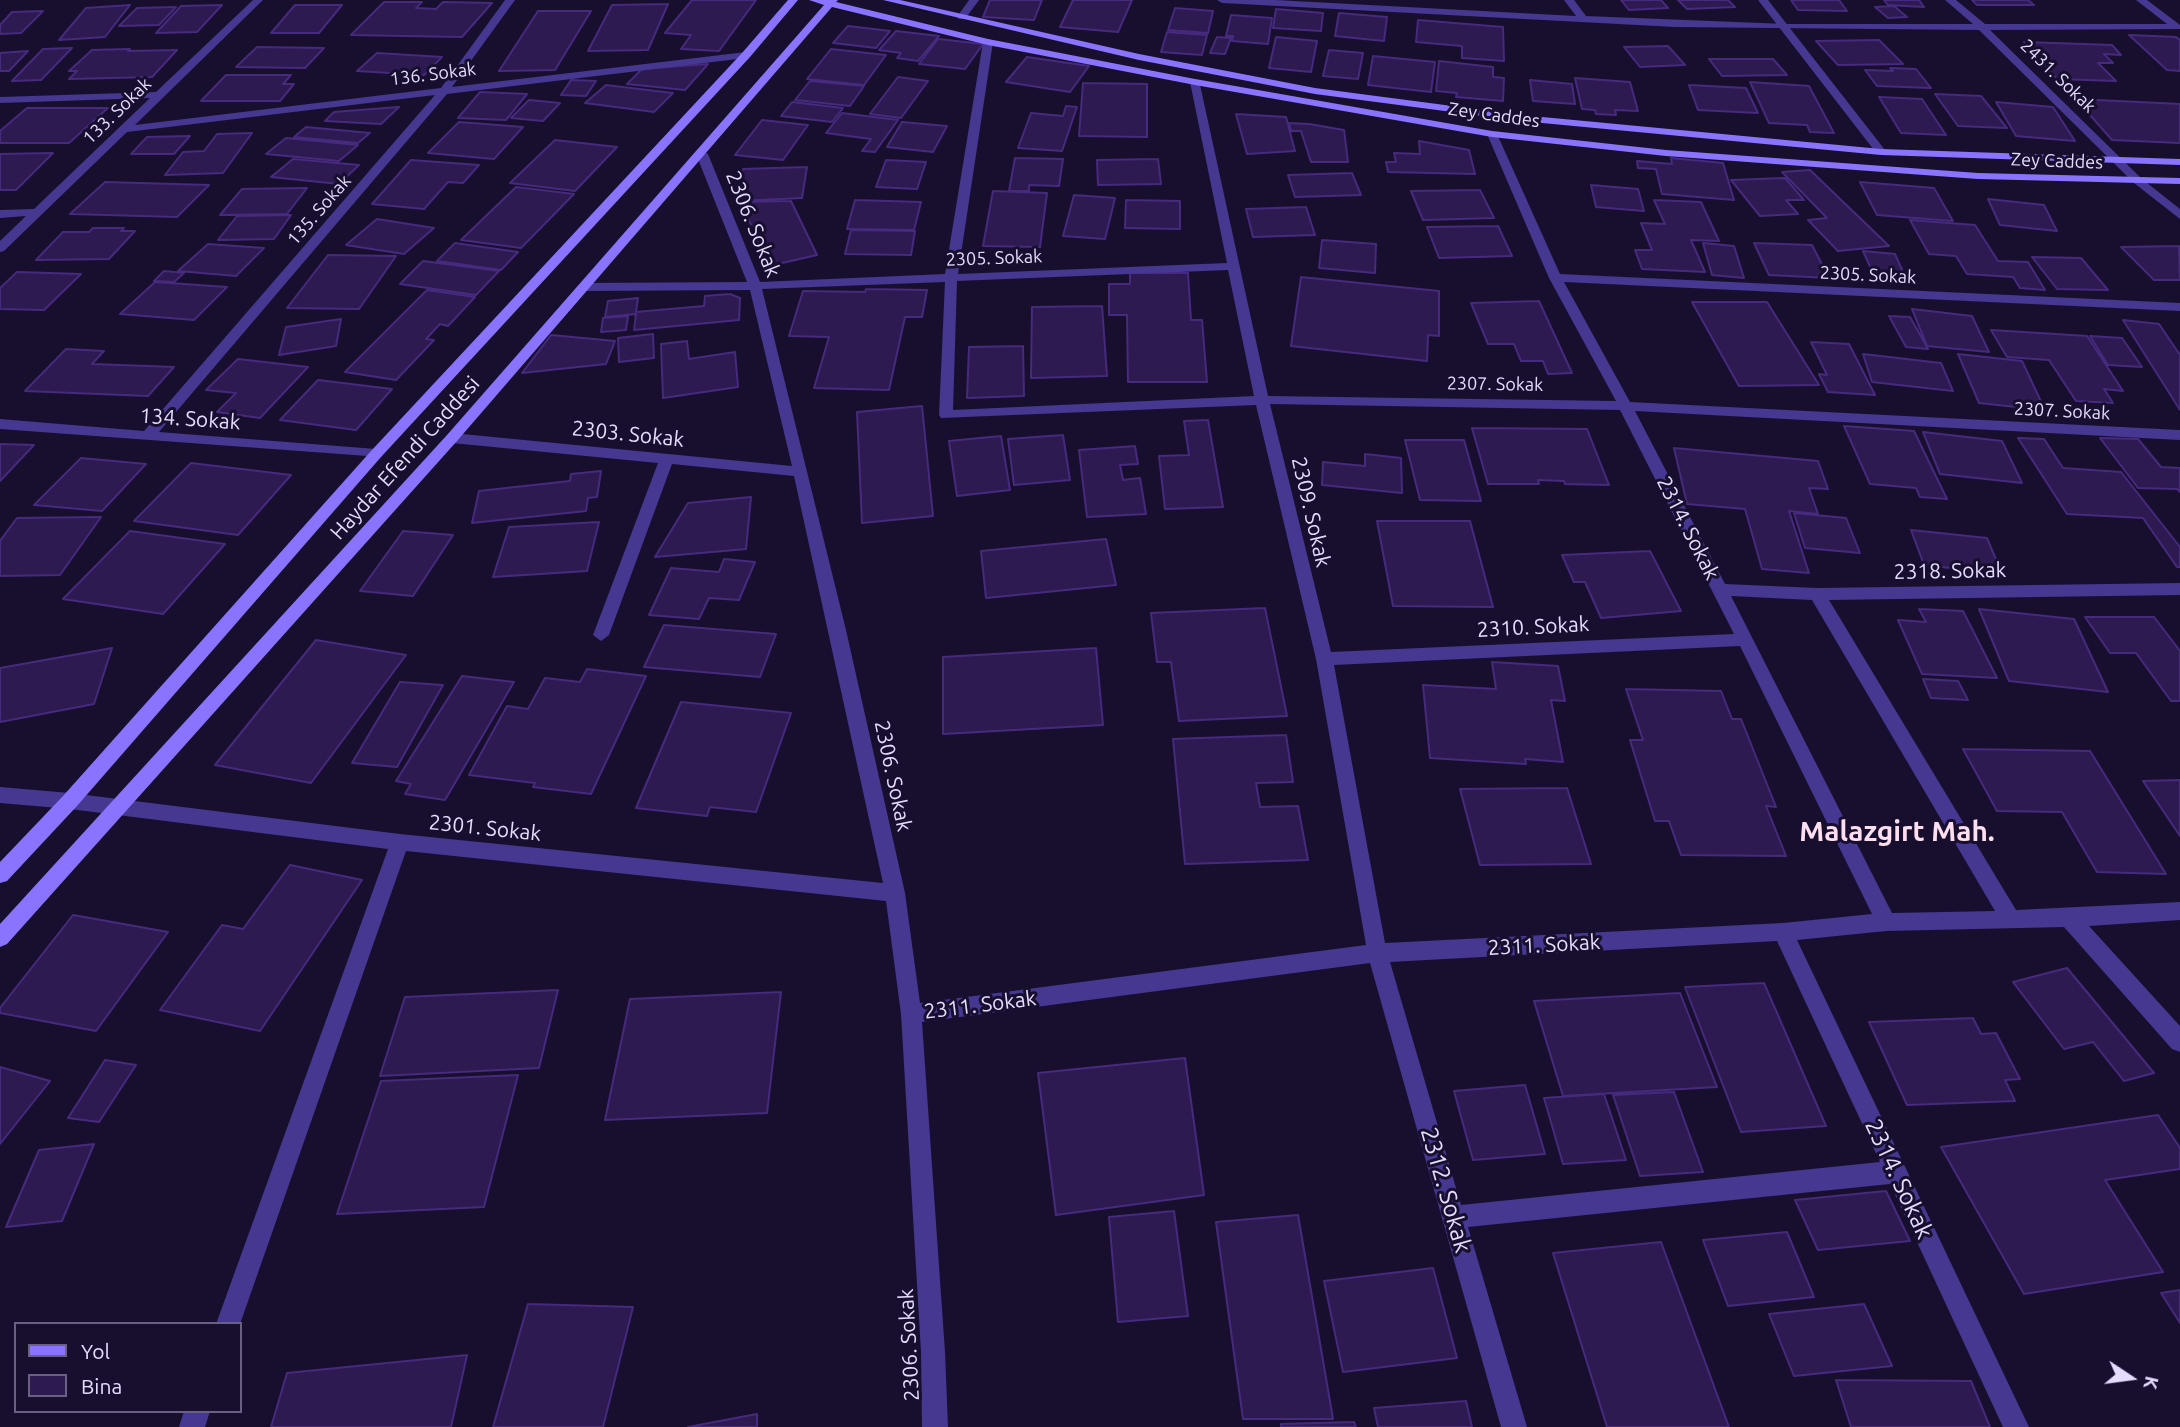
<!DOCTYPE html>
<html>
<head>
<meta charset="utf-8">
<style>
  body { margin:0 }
  #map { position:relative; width:2180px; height:1427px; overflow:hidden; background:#180f2e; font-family:Ubuntu,sans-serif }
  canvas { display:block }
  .legend { position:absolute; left:14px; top:1322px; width:228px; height:91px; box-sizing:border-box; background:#180f2e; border:2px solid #6a6182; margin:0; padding:9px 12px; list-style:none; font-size:21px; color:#e5dcff }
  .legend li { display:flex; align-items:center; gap:14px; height:35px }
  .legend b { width:35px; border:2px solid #6a6182 }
  .north { position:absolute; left:2096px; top:1343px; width:70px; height:70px; -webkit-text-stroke:5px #180f2e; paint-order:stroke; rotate:103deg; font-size:19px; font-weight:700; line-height:28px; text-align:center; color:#e5dcff }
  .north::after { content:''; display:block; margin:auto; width:24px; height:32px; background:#e5dcff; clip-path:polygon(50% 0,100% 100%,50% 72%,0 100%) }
</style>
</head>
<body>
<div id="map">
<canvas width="2180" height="1427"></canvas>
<ul class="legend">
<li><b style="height:9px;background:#8973ff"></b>Yol</li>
<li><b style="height:19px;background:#2c1a50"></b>Bina</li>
</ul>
<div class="north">K</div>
</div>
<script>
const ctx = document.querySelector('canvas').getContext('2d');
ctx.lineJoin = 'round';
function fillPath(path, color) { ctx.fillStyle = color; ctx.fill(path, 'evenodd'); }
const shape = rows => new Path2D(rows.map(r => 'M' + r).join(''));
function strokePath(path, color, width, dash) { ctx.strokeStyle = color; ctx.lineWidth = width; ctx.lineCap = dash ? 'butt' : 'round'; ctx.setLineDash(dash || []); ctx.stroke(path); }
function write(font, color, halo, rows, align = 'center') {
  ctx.font = font + ' Ubuntu,sans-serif'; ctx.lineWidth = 6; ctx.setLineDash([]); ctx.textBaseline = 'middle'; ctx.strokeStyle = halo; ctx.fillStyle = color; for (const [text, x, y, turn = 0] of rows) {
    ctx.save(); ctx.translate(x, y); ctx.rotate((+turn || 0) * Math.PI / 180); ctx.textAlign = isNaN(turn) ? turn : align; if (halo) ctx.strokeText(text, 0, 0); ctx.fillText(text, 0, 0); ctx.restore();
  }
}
const building = shape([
  [692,0,756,0,719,51,681,49,691,35,665,33,692,0],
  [990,0,1042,0,1034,20,983,17,990,0],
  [1073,0,1132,0,1118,32,1060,27,1073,0],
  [1621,0,1661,0,1668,8,1629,10,1621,0],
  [1678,0,1728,0,1735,7,1687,9,1678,0],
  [1791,0,1839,0,1847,11,1798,10,1791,0],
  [1884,0,1919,0,1924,7,1888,5,1884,0],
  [1972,0,2028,0,2034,5,1977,5,1972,0],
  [384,2,422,2,416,8,436,9,443,2,492,3,462,37,351,35,384,2],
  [668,4,648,50,588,51,612,5,668,4],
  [130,5,105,37,59,40,86,8,130,5],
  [222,5,197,32,156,33,181,6,222,5],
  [295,5,342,5,319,33,271,33,295,5],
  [1894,6,1907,17,1888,18,1875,7,1894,6],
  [176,7,159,25,119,26,137,8,176,7],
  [1175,8,1213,11,1208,33,1168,30,1175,8],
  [1276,9,1323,13,1321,31,1273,28,1276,9],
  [43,11,21,33,0,34,0,25,12,12,43,11],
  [538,11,591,11,555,70,499,71,538,11],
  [1339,13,1387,17,1384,41,1335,36,1339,13],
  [1231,15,1272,18,1268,44,1232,41,1233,36,1226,36,1231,15],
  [1418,20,1503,27,1504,61,1462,58,1462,46,1416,42,1418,20],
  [848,26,890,31,876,48,833,43,848,26],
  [896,31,939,36,918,61,897,58,901,53,879,50,896,31],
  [1167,32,1207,35,1202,55,1161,52,1167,32],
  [2129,35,2176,37,2180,40,2180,71,2167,70,2129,35],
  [1217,37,1231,38,1225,54,1210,53,1217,37],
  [1276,37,1317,41,1311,72,1269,68,1276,37],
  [938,39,983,44,965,69,919,64,938,39],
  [1879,40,1903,64,1838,65,1816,41,1879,40],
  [2024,42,2112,45,2121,55,2104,54,2113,63,2098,63,2116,81,2057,79,2024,42],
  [1668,46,1685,65,1640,67,1624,47,1668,46],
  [257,47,324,48,305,68,236,67,257,47],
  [72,48,41,80,12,81,43,49,72,48],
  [130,49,128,51,177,50,152,77,69,79,77,71,69,71,92,50,130,49],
  [831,49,886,55,864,85,807,79,831,49],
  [1329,50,1363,53,1358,79,1323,76,1329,50],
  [28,51,9,71,0,71,0,53,28,51],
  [377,53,442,57,424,75,357,71,377,53],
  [1373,56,1435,62,1431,92,1368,85,1373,56],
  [1027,57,1089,66,1070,92,1006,82,1027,57],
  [1709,59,1773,59,1787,75,1722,76,1709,59],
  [1439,61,1493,67,1493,77,1504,78,1503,101,1456,97,1457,93,1436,91,1439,61],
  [708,64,685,90,627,84,642,69,708,64],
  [1890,68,1916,69,1931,88,1877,86,1865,70,1893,71,1890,68],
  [226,75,291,75,283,84,294,84,280,101,201,101,226,75],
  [898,77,928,81,901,118,870,114,898,77],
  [1575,78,1630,82,1638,111,1615,110,1616,115,1596,114,1595,110,1582,109,1575,78],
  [571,80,596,81,586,96,561,95,571,80],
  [1530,80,1572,84,1575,104,1533,101,1530,80],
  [810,81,864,86,850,106,795,100,810,81],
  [1750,82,1809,86,1834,133,1810,132,1807,125,1769,123,1750,82],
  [1083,83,1147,84,1147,137,1079,136,1083,83],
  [606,85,673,93,654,112,585,103,606,85],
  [1689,85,1746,88,1758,113,1698,110,1689,85],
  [480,92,527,94,506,120,458,118,480,92],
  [1935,94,1981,96,2007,128,1958,126,1935,94],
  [1879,97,1922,99,1946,135,1901,133,1879,97],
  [2076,99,2180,104,2180,143,2112,140,2076,99],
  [529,100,560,103,543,121,511,118,529,100],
  [792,102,843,108,832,122,781,116,792,102],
  [1996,102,2053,107,2075,141,2016,136,1996,102],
  [1066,106,1077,107,1062,151,1018,148,1031,113,1063,116,1066,106],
  [399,107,381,124,325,121,334,112,399,107],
  [27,108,108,108,69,143,0,143,0,131,27,108],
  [842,113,898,120,875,152,862,151,871,139,826,133,842,113],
  [1236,114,1286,117,1295,151,1247,154,1236,114],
  [762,120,808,125,783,160,735,155,762,120],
  [459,122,523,127,494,159,428,153,459,122],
  [902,122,947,126,933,152,887,147,902,122],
  [1289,123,1309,124,1344,130,1348,162,1311,162,1301,131,1291,131,1289,123],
  [306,127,370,133,358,143,294,137,306,127],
  [252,133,223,173,165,175,183,152,204,151,217,134,252,133],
  [190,136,174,154,131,154,147,137,190,136],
  [286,138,358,145,339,161,266,154,286,138],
  [555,140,617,147,575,191,510,183,555,140],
  [1419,141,1469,150,1475,174,1388,172,1386,162,1396,162,1394,153,1420,154,1419,141],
  [53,153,16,190,0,190,0,154,53,153],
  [1015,158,1063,159,1059,186,1029,185,1029,191,1009,191,1015,158],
  [1671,158,1723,163,1734,200,1662,194,1656,169,1638,168,1637,161,1672,164,1671,158],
  [293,159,359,165,339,184,271,177,293,159],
  [1158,159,1161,184,1098,185,1097,160,1158,159],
  [411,160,479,165,463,183,448,182,424,209,372,204,411,160],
  [886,160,926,162,917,189,876,187,886,160],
  [807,167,802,198,737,201,743,169,807,167],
  [1810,170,1889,246,1838,251,1808,220,1827,218,1782,172,1810,170],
  [1352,173,1361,195,1295,197,1288,175,1352,173],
  [1785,178,1804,200,1786,200,1798,214,1760,216,1731,180,1785,178],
  [105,182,209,185,177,217,70,214,105,182],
  [1860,182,1934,188,1953,221,1877,215,1860,182],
  [1591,185,1638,189,1644,211,1596,207,1591,185],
  [516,187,574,194,521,248,461,240,516,187],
  [307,188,287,214,220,215,242,189,307,188],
  [1480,190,1494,218,1423,220,1411,191,1480,190],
  [993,191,1047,193,1040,247,983,246,993,191],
  [1074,195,1115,198,1105,239,1063,236,1074,195],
  [1988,199,2044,205,2057,231,2000,225,1988,199],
  [855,200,921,202,914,230,847,229,855,200],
  [1126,200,1180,201,1180,229,1125,228,1126,200],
  [1654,200,1701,202,1719,241,1691,240,1705,272,1642,269,1635,250,1652,250,1641,223,1665,224,1654,200],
  [791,201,817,255,769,266,741,202,791,201],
  [1306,207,1315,235,1253,237,1246,209,1306,207],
  [291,215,274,239,218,240,237,216,291,215],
  [377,219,434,228,404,254,346,245,377,219],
  [1910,220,1975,225,1998,261,2028,262,2045,290,2020,288,2013,277,1967,274,1956,256,1929,254,1910,220],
  [1498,226,1512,256,1439,258,1427,227,1498,226],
  [93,228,124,228,121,231,135,231,109,259,36,260,63,232,89,232,93,228],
  [851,230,915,231,911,255,845,254,851,230],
  [1322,240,1376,244,1375,273,1319,268,1322,240],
  [455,243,518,252,501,270,437,261,455,243],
  [1703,243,1734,246,1744,278,1712,275,1703,243],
  [1754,243,1812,245,1829,278,1769,275,1754,243],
  [208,244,264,248,236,276,178,271,208,244],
  [2179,246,2180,280,2154,280,2121,247,2179,246],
  [1863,251,1895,254,1908,283,1876,280,1863,251],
  [328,255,396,256,359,309,287,308,328,255],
  [2032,257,2081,258,2108,290,2057,289,2032,257],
  [423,261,499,271,476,295,400,284,423,261],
  [164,271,184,273,174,282,154,281,164,271],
  [17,272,81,274,44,310,0,309,0,288,17,272],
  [1130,273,1188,273,1191,320,1202,320,1207,382,1128,382,1127,315,1109,315,1109,284,1130,284,1130,273],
  [1301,277,1439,291,1439,336,1428,335,1427,361,1291,346,1301,277],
  [155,282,227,287,194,320,120,314,155,282],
  [866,289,927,290,922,317,905,317,889,390,814,388,829,337,789,336,803,291,865,292,866,289],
  [427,290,475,297,448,326,440,324,426,339,434,340,396,380,345,372,427,290],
  [730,294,740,298,739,320,634,330,636,314,605,317,608,301,638,298,636,312,704,306,705,296,730,294],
  [1539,301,1572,373,1548,374,1543,361,1521,361,1514,344,1488,344,1471,303,1539,301],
  [1692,302,1767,302,1819,385,1739,386,1692,302],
  [1102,306,1107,376,1031,378,1032,307,1102,306],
  [1912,309,1972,316,1989,352,1927,346,1912,309],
  [628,316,626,330,601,332,603,318,628,316],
  [1889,316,1910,317,1928,349,1906,347,1889,316],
  [341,319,336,346,279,355,286,327,341,319],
  [2123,320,2159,324,2180,355,2180,410,2123,320],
  [1991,330,2087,336,2123,391,2104,389,2113,403,2076,401,2049,360,2007,357,1991,330],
  [653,334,654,358,619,362,618,338,653,334],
  [551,335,615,341,606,364,522,373,551,335],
  [2090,336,2122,338,2142,367,2108,365,2090,336],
  [687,341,689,359,735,352,738,387,663,398,661,344,687,341],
  [1811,342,1849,344,1875,395,1828,392,1819,374,1827,375,1811,342],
  [1023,346,1024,396,967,398,969,347,1023,346],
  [66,349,104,351,92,364,174,367,148,396,25,391,66,349],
  [1863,354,1941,363,1953,391,1872,382,1863,354],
  [1958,354,2022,361,2045,410,1979,403,1958,354],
  [238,359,308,367,260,418,217,412,236,393,206,390,238,359],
  [318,380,392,389,356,430,280,420,318,380],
  [922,406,933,516,862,523,857,412,922,406],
  [1208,420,1223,507,1165,509,1159,456,1189,455,1184,421,1208,420],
  [1844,426,1914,431,1947,499,1920,497,1916,488,1870,484,1844,426],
  [1472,428,1587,429,1609,485,1565,484,1564,481,1538,480,1539,484,1488,484,1472,428],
  [1923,432,2002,441,2022,483,1940,474,1923,432],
  [1063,435,1070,480,1014,485,1008,439,1063,435],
  [1001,436,1010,490,957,496,949,441,1001,436],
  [2018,438,2044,439,2063,468,2121,472,2180,547,2180,567,2177,567,2143,518,2067,514,2018,438],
  [2100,438,2138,439,2161,467,2180,468,2180,492,2177,489,2138,488,2100,438],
  [1405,440,1464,440,1481,501,1420,500,1405,440],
  [0,444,34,445,0,481,0,444],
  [1135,446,1138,464,1120,465,1123,480,1140,478,1146,514,1087,517,1079,450,1135,446],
  [1674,448,1818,461,1828,489,1809,488,1818,514,1789,511,1809,573,1762,569,1745,509,1687,504,1674,448],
  [1365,454,1401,458,1402,493,1322,485,1323,462,1365,466,1365,454],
  [81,458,146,464,102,511,34,505,81,458],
  [191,463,291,475,238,535,134,521,191,463],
  [601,471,597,497,588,498,586,511,472,523,479,491,570,481,571,474,601,471],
  [751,497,746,549,655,557,688,503,751,497],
  [1794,513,1846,518,1860,553,1805,548,1794,513],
  [101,517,60,575,0,576,0,541,17,518,101,517],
  [1377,521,1470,521,1493,607,1393,606,1377,521],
  [599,522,587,571,493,577,509,527,599,522],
  [1911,530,1987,538,2002,574,1924,565,1911,530],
  [130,531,225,544,163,614,63,599,130,531],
  [403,531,453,535,413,596,360,591,403,531],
  [1106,539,1116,585,986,598,981,551,1106,539],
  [1650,551,1681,611,1601,618,1585,582,1574,582,1562,555,1650,551],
  [724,559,755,562,739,600,709,598,699,619,649,615,671,568,719,572,724,559],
  [1265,608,1287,716,1179,721,1171,662,1157,662,1151,613,1265,608],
  [1919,609,1963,611,1997,678,1922,674,1898,620,1926,622,1919,609],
  [1979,609,2074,619,2108,692,2009,681,1979,609],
  [2085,617,2154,617,2180,651,2180,701,2171,701,2136,653,2110,653,2085,617],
  [664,625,776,634,760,677,644,667,664,625],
  [316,640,406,655,311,783,215,765,316,640],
  [112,648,94,704,0,722,0,668,112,648],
  [1096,648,1103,725,943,734,943,657,1096,648],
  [1492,662,1558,666,1565,701,1551,700,1563,762,1525,759,1526,764,1430,758,1423,685,1496,689,1492,662],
  [587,669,646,676,591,794,533,787,535,783,469,775,507,706,528,709,545,678,580,682,587,669],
  [462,676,514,682,445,800,405,794,411,784,396,781,462,676],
  [1923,679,1958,681,1968,700,1931,698,1923,679],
  [400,682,443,685,397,767,352,763,400,682],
  [1626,689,1721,691,1732,719,1741,719,1776,807,1766,806,1786,856,1681,855,1669,821,1655,821,1630,740,1643,740,1626,689],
  [681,702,791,713,756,812,710,807,707,816,636,808,681,702],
  [1286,735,1293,782,1256,783,1260,807,1298,806,1308,860,1185,864,1173,739,1286,735],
  [1963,749,2090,751,2166,874,2097,872,2062,812,1997,811,1963,749],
  [2180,780,2180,836,2143,781,2180,780],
  [1567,788,1591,864,1480,865,1460,789,1567,788],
  [290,865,362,880,260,1031,160,1010,222,925,243,929,290,865],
  [73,915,168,932,96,1031,0,1013,0,1008,73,915],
  [2067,968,2154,1073,2124,1081,2093,1042,2064,1049,2013,982,2067,968],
  [1764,983,1826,1126,1741,1132,1685,987,1764,983],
  [558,990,539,1068,380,1076,405,997,558,990],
  [781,992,767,1113,605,1120,630,999,781,992],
  [1680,993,1717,1087,1563,1096,1534,1001,1680,993],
  [1973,1018,1981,1034,1996,1033,2020,1079,2005,1080,2015,1101,1907,1105,1869,1022,1973,1018],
  [1185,1058,1204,1195,1056,1215,1038,1073,1185,1058],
  [105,1060,136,1065,99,1122,68,1118,105,1060],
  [0,1067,50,1081,0,1144,0,1067],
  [518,1075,484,1207,337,1214,381,1081,518,1075],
  [1525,1085,1545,1154,1473,1160,1454,1091,1525,1085],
  [1674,1092,1703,1172,1640,1176,1613,1095,1674,1092],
  [1604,1094,1626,1160,1563,1164,1544,1098,1604,1094],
  [2158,1115,2180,1148,2180,1169,2105,1180,2163,1272,2024,1294,1941,1147,2158,1115],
  [94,1144,62,1221,6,1227,39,1150,94,1144],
  [1886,1191,1910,1241,1818,1250,1795,1200,1886,1191],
  [1174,1211,1188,1316,1118,1322,1109,1217,1174,1211],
  [1298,1215,1333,1419,1243,1419,1216,1222,1298,1215],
  [1787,1232,1814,1297,1728,1306,1703,1240,1787,1232],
  [1661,1242,1729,1427,1607,1427,1553,1253,1661,1242],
  [1433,1268,1457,1358,1343,1372,1324,1281,1433,1268],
  [2180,1290,2180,1323,2161,1293,2180,1290],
  [528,1304,633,1307,603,1427,493,1427,528,1304],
  [1864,1304,1892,1366,1794,1376,1769,1314,1864,1304],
  [467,1355,451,1427,271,1427,287,1373,467,1355],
  [1836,1380,1971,1381,1990,1427,1851,1427,1836,1380],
  [1466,1401,1472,1427,1378,1427,1374,1408,1466,1401],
  [757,1414,757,1427,688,1427,757,1414],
  [1354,1422,1356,1427,1281,1427,1281,1424,1354,1422]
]);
const minor = shape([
  [253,0,263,0,135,125,441,88,505,0,515,0,452,87,746,52,751,55,746,58,447,94,159,432,376,449,383,454,381,457,0,429,0,419,144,431,435,95,127,132,4,251,0,252,0,241,26,216,0,218,0,210,34,209,150,98,0,103,0,97,156,92,253,0],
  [969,0,979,0,965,19,959,19,957,17,969,0],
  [1217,0,1275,0,1576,16,1564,0,1574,0,1586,16,1786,24,1973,24,1945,0,1956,0,1985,24,2167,24,2136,0,2147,0,2180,25,2180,29,1990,30,2142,179,2180,209,2180,219,2134,183,1979,30,1675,27,1222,3,1217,0],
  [988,39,993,42,958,274,1227,263,1190,82,1199,80,1268,396,1616,401,1549,278,1487,134,1492,131,1497,134,1560,274,2180,303,2180,311,1564,282,1630,402,2180,430,2180,440,1635,411,1725,584,1817,588,2180,583,2180,595,1829,600,2016,910,2180,902,2180,920,2089,926,2180,1026,2180,1052,2172,1049,2064,927,1886,931,1797,940,2029,1427,2003,1427,1890,1184,1468,1227,1527,1427,1501,1427,1370,963,922,1022,945,1352,948,1427,922,1427,921,1352,901,1014,886,901,406,851,240,1324,216,1324,388,849,70,809,0,803,0,787,70,793,400,834,883,883,794,476,672,464,609,635,601,641,593,635,658,463,452,443,445,438,452,433,792,466,750,290,584,291,578,287,584,283,747,282,696,154,702,151,708,154,760,282,945,274,983,42,988,39],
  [1228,270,1254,396,953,410,957,281,1228,270],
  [945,282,939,415,941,418,1256,405,1316,659,1366,945,920,1003,905,893,846,630,762,289,945,282],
  [1270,404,1620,410,1734,634,1331,652,1270,404],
  [1731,596,1812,600,1995,911,1892,913,1731,596],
  [1740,646,1872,914,1783,923,1385,943,1334,665,1740,646],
  [1777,941,1880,1162,1461,1205,1390,962,1777,941],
  [184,1411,210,1411,205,1427,179,1427,184,1411]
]);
const tertiary = shape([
  [1758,0,1768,0,1885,150,1885,154,1877,154,1758,0]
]);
const secondary = shape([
  [788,0,798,0,750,57,381,457,77,806,7,881,0,883,0,862,63,796,371,451,742,53,788,0],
  [809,0,838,0,836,2,988,39,1195,79,1492,131,1666,150,1978,173,2180,178,2180,184,1978,179,1666,156,1492,137,1195,85,988,45,832,7,457,441,7,944,0,947,0,924,447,435,824,5,809,0],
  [883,0,900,0,1139,54,1315,88,1521,115,1881,149,2180,159,2180,165,1881,155,1521,121,1315,94,1139,60,883,0]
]);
const farStreetnames = [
  ["136. Sokak",433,74,-7],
  ["2431. Sokak",2058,76,44],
  ["133. Sokak",117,111,-44],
  ["Zey Caddes",1494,115,8],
  ["Zey Caddes",2057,161,2],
  ["135. Sokak",319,210,-49],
  ["2305. Sokak",994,258,-2],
  ["2305. Sokak",1868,275,3],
  ["2307. Sokak",1495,384,1],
  ["2307. Sokak",2062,411,3]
];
const streetNames = [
  ["2306. Sokak",753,224,68],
  ["134. Sokak",190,419,4],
  ["2303. Sokak",628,434,6],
  ["Haydar Efendi Caddesi",405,458,-48],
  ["2309. Sokak",1311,512,77],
  ["2314. Sokak",1688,528,63],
  ["2318. Sokak",1950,571,-1],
  ["2310. Sokak",1533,627,-3],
  ["2306. Sokak",893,776,78],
  ["2301. Sokak",485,828,6],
  ["2311. Sokak",1544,945,-3],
  ["2311. Sokak",980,1005,-7],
  ["2306. Sokak",909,1345,-93]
];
const nearStreetnames = [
  ["2314. Sokak",1899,1179,65],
  ["2312. Sokak",1446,1190,74]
];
const districtNames = [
  ["Malazgirt Mah.",1897,832]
];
fillPath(building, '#2c1a50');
strokePath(building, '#462a7e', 2);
fillPath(minor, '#463790');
fillPath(tertiary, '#463790');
fillPath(secondary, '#8973ff');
write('18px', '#e5dcff', '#180f2e', farStreetnames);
write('21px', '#e5dcff', '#180f2e', streetNames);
write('24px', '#e5dcff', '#180f2e', nearStreetnames);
write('bold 28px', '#ffdeef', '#180f2e', districtNames);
</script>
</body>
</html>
